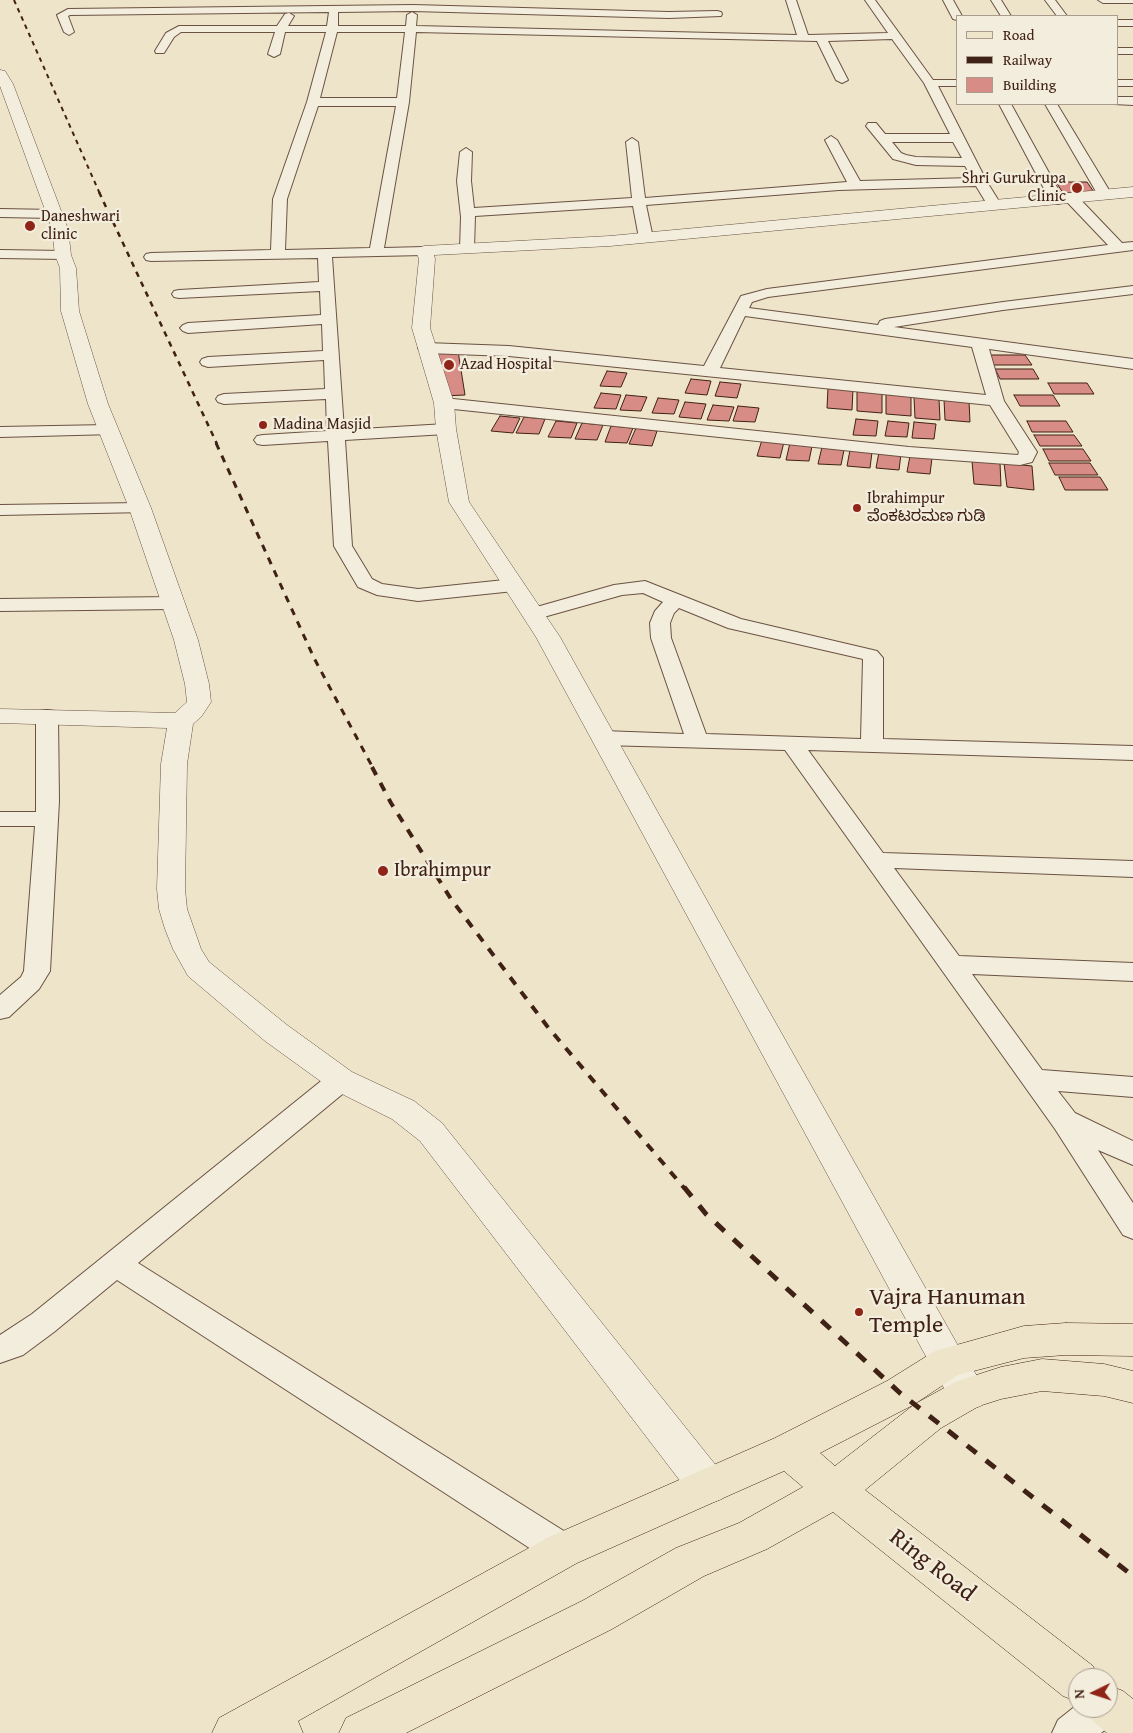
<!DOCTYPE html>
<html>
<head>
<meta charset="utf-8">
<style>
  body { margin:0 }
  #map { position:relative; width:1133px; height:1733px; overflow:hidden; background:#ede4ca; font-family:"Gentium Book Plus",serif }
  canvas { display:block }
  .legend { position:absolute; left:956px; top:15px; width:162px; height:90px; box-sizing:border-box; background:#f3eddd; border:1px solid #ab9b8d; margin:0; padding:6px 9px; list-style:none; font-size:15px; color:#402115 }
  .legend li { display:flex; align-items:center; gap:10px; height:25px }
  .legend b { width:25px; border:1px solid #ab9b8d }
  .north { position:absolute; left:1068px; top:1668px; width:50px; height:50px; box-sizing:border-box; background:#f3eddd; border:1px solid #ab9b8d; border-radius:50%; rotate:266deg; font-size:14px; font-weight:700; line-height:20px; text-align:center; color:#402115 }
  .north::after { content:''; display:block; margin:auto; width:18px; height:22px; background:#8f2418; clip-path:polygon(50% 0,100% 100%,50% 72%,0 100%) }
</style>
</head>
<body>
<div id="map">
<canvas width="1133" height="1733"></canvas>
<ul class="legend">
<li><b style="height:6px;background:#ede4ca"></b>Road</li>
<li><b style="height:6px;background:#402115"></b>Railway</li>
<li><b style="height:14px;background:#d88c86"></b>Building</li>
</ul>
<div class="north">N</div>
</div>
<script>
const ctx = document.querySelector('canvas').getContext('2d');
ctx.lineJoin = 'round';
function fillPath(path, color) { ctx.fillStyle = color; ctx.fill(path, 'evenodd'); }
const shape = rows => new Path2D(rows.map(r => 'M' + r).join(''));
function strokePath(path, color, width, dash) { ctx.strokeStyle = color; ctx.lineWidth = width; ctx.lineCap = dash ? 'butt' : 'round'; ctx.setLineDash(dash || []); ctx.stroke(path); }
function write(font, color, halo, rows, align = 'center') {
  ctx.font = font + ' "Gentium Book Plus","Noto Sans Kannada",serif'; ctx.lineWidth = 4.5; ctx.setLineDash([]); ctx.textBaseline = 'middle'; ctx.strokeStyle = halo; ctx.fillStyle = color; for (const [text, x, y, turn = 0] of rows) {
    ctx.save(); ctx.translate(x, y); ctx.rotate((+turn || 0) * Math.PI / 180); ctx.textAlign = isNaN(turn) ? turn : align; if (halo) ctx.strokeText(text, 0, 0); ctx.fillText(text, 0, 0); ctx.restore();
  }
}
const building = shape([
  [1056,182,1087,182,1094,192,1063,193,1056,182],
  [458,351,465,395,443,396,437,353,458,351],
  [988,355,1025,355,1032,365,993,365,988,355],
  [995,369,1033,369,1039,379,1000,379,995,369],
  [607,371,627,373,621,387,600,386,607,371],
  [691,379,711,381,707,395,685,393,691,379],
  [720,382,741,384,737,398,715,396,720,382],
  [1048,383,1087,383,1094,394,1054,394,1048,383],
  [828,388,853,389,852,410,827,408,828,388],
  [857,390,882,392,882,413,857,411,857,390],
  [601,393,621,395,616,409,594,408,601,393],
  [886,394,911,396,911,416,886,414,886,394],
  [626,395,647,397,641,411,620,410,626,395],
  [1014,395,1053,395,1060,406,1020,406,1014,395],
  [914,397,939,399,940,420,915,418,914,397],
  [658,398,679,400,674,414,652,413,658,398],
  [944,399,969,401,970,422,945,420,944,399],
  [685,402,706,404,701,419,679,417,685,402],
  [713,405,734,407,729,421,707,420,713,405],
  [738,406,759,408,755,422,733,421,738,406],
  [500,416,520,418,513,433,491,431,500,416],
  [524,417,545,419,539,434,516,433,524,417],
  [856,419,878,421,876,436,853,435,856,419],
  [556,421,577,423,571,438,548,437,556,421],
  [888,421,909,423,907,437,885,436,888,421],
  [1027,421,1066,421,1073,432,1032,432,1027,421],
  [914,422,936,424,934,439,912,438,914,422],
  [582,423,603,425,597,440,575,439,582,423],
  [611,426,633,428,627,443,605,442,611,426],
  [636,428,657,431,652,446,629,444,636,428],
  [1034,435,1074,435,1082,446,1040,446,1034,435],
  [762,440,784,442,780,458,757,456,762,440],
  [790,443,812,446,809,461,786,460,790,443],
  [822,447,844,450,841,465,818,464,822,447],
  [1043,449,1083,449,1091,461,1049,461,1043,449],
  [850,450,872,452,870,468,847,466,850,450],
  [879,452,901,454,899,470,876,468,879,452],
  [910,456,932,458,930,474,907,472,910,456],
  [972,461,1000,463,1001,486,974,484,972,461],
  [1004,463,1032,466,1034,490,1007,487,1004,463],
  [1049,463,1090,463,1098,475,1055,475,1049,463],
  [1059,477,1100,477,1108,490,1065,490,1059,477]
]);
const minor = shape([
  [786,0,796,0,808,35,888,33,865,0,875,0,933,80,957,80,957,86,938,86,987,182,1002,206,1000,209,990,209,976,186,839,190,646,205,653,238,646,242,639,238,633,206,475,216,474,249,472,252,462,252,460,249,461,217,457,181,460,152,466,148,472,152,471,181,474,208,632,198,626,142,632,138,638,142,645,198,847,182,825,140,831,136,837,140,860,181,972,178,965,166,916,165,893,159,866,126,868,123,876,123,885,134,950,134,924,83,892,39,828,41,848,80,842,83,836,80,817,41,416,32,409,102,384,248,424,247,429,248,431,251,429,254,424,255,332,257,344,430,446,424,452,425,454,429,452,433,446,434,345,440,352,546,372,579,382,584,418,589,514,579,521,581,524,585,521,589,514,591,418,601,377,595,358,587,334,546,328,441,263,445,257,444,254,440,257,436,263,435,327,431,326,399,224,404,218,402,216,399,218,396,224,394,325,389,324,360,208,367,202,365,200,362,202,359,208,357,323,351,322,324,188,333,183,331,180,328,183,325,188,323,321,315,320,291,179,298,174,297,172,294,174,291,179,290,319,282,318,258,151,261,146,260,144,257,146,254,151,253,271,250,273,199,307,102,326,32,285,32,280,54,274,57,268,54,275,32,181,32,174,37,164,53,156,53,155,51,166,33,179,26,277,26,285,14,289,13,294,16,288,26,327,26,329,12,70,15,68,16,74,32,69,35,64,32,57,15,68,9,413,5,669,12,717,11,721,12,722,14,721,16,669,18,413,11,338,12,338,26,406,26,407,15,412,12,417,15,416,26,797,35,786,0],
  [337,32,405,32,397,98,320,98,337,32],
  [318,106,396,106,370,248,285,250,287,199,318,106],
  [892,142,953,142,962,158,916,157,906,155,901,153,892,142],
  [943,0,953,0,962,16,957,16,957,20,953,19,943,0],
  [991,0,1001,0,1011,16,1001,16,991,0],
  [1045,0,1055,0,1067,16,1057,16,1045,0],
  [1098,0,1133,0,1133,3,1103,3,1098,0],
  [1117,20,1133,20,1133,26,1117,26,1117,20],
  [1117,48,1133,48,1133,54,1117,54,1117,48],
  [1117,80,1133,80,1133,86,1117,86,1117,80],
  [1117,97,1133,97,1133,105,1114,104,1117,104,1117,97],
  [999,104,1011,104,1064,200,1062,203,1057,204,1050,200,999,104],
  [1045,104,1057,104,1112,195,1110,198,1105,199,1098,195,1045,104],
  [1072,195,1077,196,1122,243,1133,242,1133,250,768,297,752,302,749,308,878,325,880,321,885,319,1003,302,1133,286,1133,294,1003,310,894,327,1133,359,1133,369,989,349,1004,401,1037,452,1032,462,1020,465,909,457,444,408,438,406,436,403,438,400,444,398,909,447,1018,455,1019,452,990,405,509,356,426,353,420,351,418,348,420,345,426,343,509,346,704,366,741,296,767,289,1108,245,1067,202,1065,199,1067,196,1072,195],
  [745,316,972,347,986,395,720,368,745,316],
  [0,209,54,210,61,214,54,218,0,217,0,209],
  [0,250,63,251,68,252,70,255,68,258,63,259,0,258,0,250],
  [108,425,114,426,116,430,114,434,0,437,0,427,108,425],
  [140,503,146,504,149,508,146,512,0,515,0,505,140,503],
  [645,581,741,619,877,651,883,658,883,739,1133,746,1133,760,808,750,883,853,1133,861,1133,877,894,868,959,956,1133,963,1133,981,972,974,1042,1070,1133,1077,1133,1097,1058,1091,1075,1113,1133,1141,1133,1165,1098,1150,1133,1203,1133,1239,1123,1235,1055,1129,785,750,603,745,595,743,592,738,595,733,603,731,684,734,651,638,650,623,655,611,663,602,643,593,622,595,533,620,526,618,523,614,526,610,614,585,645,581],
  [679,608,728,628,863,659,861,739,706,734,671,638,670,623,674,613,679,608],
  [172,597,179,599,182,603,179,607,172,609,0,611,0,599,172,597],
  [47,710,55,711,58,716,59,801,50,971,39,989,9,1017,0,1019,0,995,21,977,24,971,35,826,0,826,0,812,36,812,36,716,39,711,47,710],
  [341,1070,351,1073,355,1080,351,1087,138,1263,575,1538,580,1550,575,1562,563,1566,551,1562,117,1280,54,1332,23,1355,0,1363,0,1335,32,1314,331,1073,341,1070],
  [1108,1692,1116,1695,1121,1708,1116,1721,1101,1733,1052,1733,1058,1720,1078,1704,1078,1708,1108,1708,1108,1692]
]);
const tertiary = shape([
  [0,70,5,71,13,84,68,229,71,255,76,268,79,311,108,404,151,508,198,640,209,684,211,702,201,717,193,724,187,764,185,889,187,909,201,949,209,962,287,1025,352,1072,414,1101,442,1123,722,1473,727,1486,722,1499,708,1504,694,1499,420,1141,392,1119,330,1088,265,1041,188,976,173,949,165,929,159,909,157,889,161,764,167,728,0,723,0,709,175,713,187,702,185,684,174,640,129,508,88,404,61,311,60,268,55,255,52,229,0,86,0,70],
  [1133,187,1133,197,610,246,434,255,435,259,430,328,454,403,456,429,469,502,560,637,739,958,961,1351,981,1382,987,1394,981,1406,968,1410,955,1406,935,1373,536,637,449,502,436,429,434,403,412,328,419,259,416,251,418,248,424,246,610,236,1133,187]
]);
const primary = shape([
  [1066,1323,1133,1324,1133,1356,1066,1355,1024,1358,958,1375,913,1405,820,1453,835,1466,915,1404,955,1382,1001,1367,1042,1359,1104,1364,1133,1371,1133,1403,1104,1396,1042,1391,1001,1399,979,1406,941,1428,865,1490,1093,1666,1098,1678,1078,1678,1078,1702,1063,1696,833,1512,767,1549,704,1576,612,1629,406,1733,339,1733,346,1718,582,1601,676,1548,739,1523,803,1487,784,1471,577,1563,298,1721,303,1733,212,1733,219,1718,549,1537,775,1438,887,1381,935,1351,1024,1326,1066,1323],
  [1108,1685,1123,1691,1133,1699,1133,1733,1107,1733,1093,1721,1087,1708,1108,1708,1108,1685]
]);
const railFar4 = shape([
  [14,0,100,194]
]);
const railFar3 = shape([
  [99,192,217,444]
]);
const railFar2 = shape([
  [216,443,314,658,373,768]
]);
const railFar1 = shape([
  [372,767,391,803,451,899,547,1026,685,1189]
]);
const rail = shape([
  [684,1187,706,1214,900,1393,1133,1576]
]);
const markers = [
  [1077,188,6,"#8f2418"],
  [30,226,6,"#8f2418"],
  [449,365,6,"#8f2418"],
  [263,425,5,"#8f2418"],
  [857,508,5,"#8f2418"],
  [383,871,6,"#8f2418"],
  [859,1312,5,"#8f2418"]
];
const farPoinames = [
  ["Shri Gurukrupa",1066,179,"right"],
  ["Clinic",1066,197,"right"],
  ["Daneshwari",41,217],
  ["clinic",41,235],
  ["Azad Hospital",460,365],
  ["Madina Masjid",273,425],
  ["Ibrahimpur",867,499],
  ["ವೆಂಕಟರಮಣ ಗುಡಿ",867,517]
];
const poiNames = [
  ["Ibrahimpur",394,871]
];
const nearPoinames = [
  ["Vajra Hanuman",869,1298],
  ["Temple",869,1326]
];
const nearStreetnames = [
  ["Ring Road",932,1566,38]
];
fillPath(building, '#d88c86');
strokePath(building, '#402115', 1);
strokePath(minor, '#6b5242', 2);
strokePath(tertiary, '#6b5242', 1);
strokePath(primary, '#402115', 1);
fillPath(minor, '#f3eddd');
fillPath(tertiary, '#f3eddd');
fillPath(primary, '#ede4ca');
strokePath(railFar4, '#402115', 2, [4.5, 4.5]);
strokePath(railFar3, '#402115', 2.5, [5.5, 5.5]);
strokePath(railFar2, '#402115', 3, [7, 7]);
strokePath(railFar1, '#402115', 4, [9, 9]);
strokePath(rail, '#402115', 5, [12, 12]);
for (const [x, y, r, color] of markers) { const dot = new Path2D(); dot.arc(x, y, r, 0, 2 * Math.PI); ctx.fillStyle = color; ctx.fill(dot); strokePath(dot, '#f3eddd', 2); }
write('16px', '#402115', '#f3eddd', farPoinames, 'left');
write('20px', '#402115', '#f3eddd', poiNames, 'left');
write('24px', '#402115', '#f3eddd', nearPoinames, 'left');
write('24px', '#402115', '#f3eddd', nearStreetnames);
</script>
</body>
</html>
